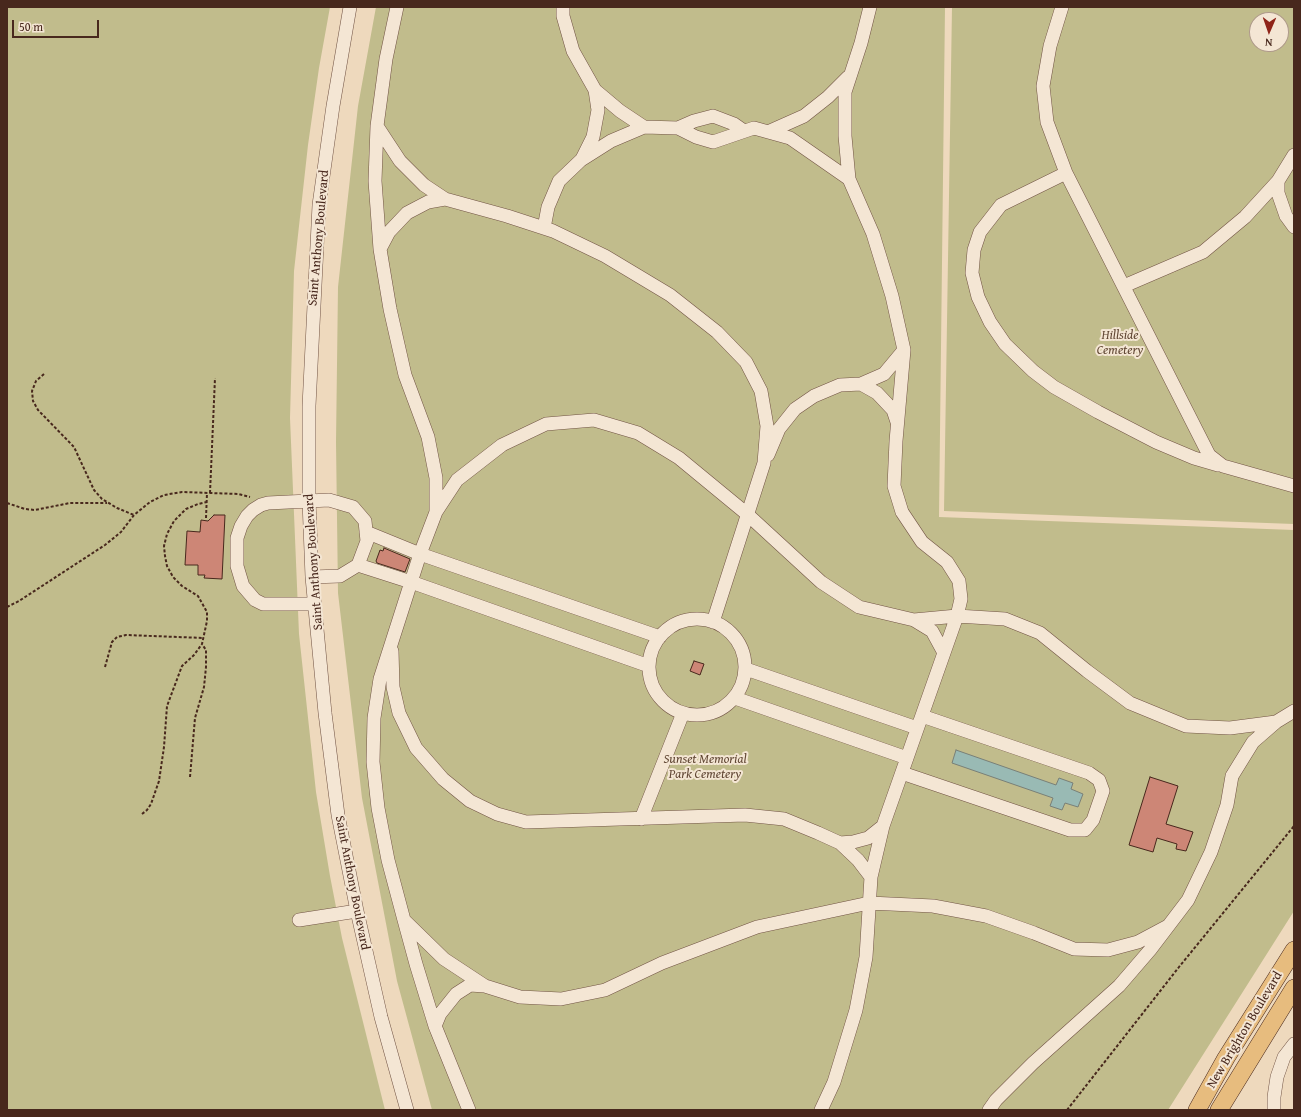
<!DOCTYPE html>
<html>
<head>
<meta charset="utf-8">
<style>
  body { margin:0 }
  #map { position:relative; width:1301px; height:1117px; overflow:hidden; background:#eed9bd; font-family:"Gentium Book Plus",serif }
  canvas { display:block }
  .frame { position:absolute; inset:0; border:8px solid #48281d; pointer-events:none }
  .north { position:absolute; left:1249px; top:12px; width:40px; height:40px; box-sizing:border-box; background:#f4e6d4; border:1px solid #af9a8b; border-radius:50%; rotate:182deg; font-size:11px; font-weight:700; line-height:16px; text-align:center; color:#48281d }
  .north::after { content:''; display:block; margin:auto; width:14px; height:18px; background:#8f2418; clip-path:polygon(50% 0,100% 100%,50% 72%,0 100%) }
  .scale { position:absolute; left:12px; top:20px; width:87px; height:18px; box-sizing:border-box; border:2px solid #48281d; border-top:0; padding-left:5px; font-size:12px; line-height:14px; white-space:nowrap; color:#48281d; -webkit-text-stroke:3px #f4e6d4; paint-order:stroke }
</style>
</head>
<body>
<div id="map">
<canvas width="1301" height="1117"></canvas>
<div class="frame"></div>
<div class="north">N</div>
<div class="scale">50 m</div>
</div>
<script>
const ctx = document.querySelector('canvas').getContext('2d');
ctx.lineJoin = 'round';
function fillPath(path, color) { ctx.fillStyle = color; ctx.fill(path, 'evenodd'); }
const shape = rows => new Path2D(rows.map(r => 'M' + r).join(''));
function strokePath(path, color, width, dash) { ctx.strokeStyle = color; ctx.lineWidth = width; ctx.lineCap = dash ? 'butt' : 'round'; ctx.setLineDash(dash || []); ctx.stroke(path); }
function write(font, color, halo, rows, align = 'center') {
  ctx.font = font + ' "Gentium Book Plus",serif'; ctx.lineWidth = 4; ctx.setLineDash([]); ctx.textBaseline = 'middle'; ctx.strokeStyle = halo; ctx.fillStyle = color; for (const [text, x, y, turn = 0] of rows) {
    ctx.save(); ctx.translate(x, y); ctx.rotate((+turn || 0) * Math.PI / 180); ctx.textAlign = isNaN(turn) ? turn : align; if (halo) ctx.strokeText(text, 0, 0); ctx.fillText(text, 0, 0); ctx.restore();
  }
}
const green = shape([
  [7,7,330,7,319,68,308,145,294,271,290,418,299,634,316,792,330,876,342,938,385,1110,7,1110],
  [376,7,945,7,939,517,1294,530,1294,911,1168,1110,432,1110,397,981,362,798,338,593,336,442,338,287,358,106],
  [952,7,1294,7,1294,524,944,511],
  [1257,20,1281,20,1281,44,1257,44]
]);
const water = shape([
  [956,750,1056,785,1059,778,1073,783,1071,789,1083,794,1078,807,1065,803,1062,810,1050,806,1053,798,952,763,956,750]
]);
const building = shape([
  [214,515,225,515,222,579,204,578,205,575,198,575,198,565,185,565,187,531,200,532,201,520,208,521,214,515],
  [384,548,410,559,405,572,377,563,376,561,380,550,383,551,384,548],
  [694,661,704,664,700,675,690,671,694,661],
  [1150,777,1178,786,1166,824,1193,832,1186,851,1176,849,1177,844,1157,838,1153,852,1129,845,1150,777]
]);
const path = shape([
  [44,374,36,381,32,391,33,401,38,410,74,447,94,490,102,499,117,508,134,515],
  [210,493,215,378],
  [7,503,25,509,35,510,70,503,107,503],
  [206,518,207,493],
  [7,607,19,601,105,545,121,532,134,515,150,502,164,495,182,492,238,494,250,497],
  [105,667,112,642,117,637,126,635,204,638],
  [190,777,195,718,204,687,206,667,206,650,202,644],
  [142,814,147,810,151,804,159,781,164,747,167,706,182,666,194,655,202,644,207,621,207,612,198,596,182,586,173,577,167,566,165,556,164,546,167,534,174,521,186,509,198,504,207,502],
  [1067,1110,1179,967,1294,826]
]);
const minor = shape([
  [350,7,333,106,319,205,309,406,309,501,312,577,325,713,338,815,357,911,381,1017,407,1110],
  [397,7,386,59,377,126,375,181,380,249,390,309,405,375,428,437,436,478,436,512],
  [563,7,563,16,573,51,595,90,620,111,644,127],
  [870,7,861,43,845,92,845,136,849,179,873,234,892,296,904,350,896,441,894,486,902,512,922,542,947,562,959,581,961,599,957,616,883,826,871,877],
  [1062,7,1050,46,1043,86,1047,122,1066,173,1209,455,1223,466,1294,486],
  [377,126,400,161,424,185,445,199,507,216,553,231,605,256,670,295,717,332,746,362,761,391,767,426,764,463,713,622],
  [678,128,694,121,713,116,734,124,744,131],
  [768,132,804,116,828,97,848,77],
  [582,159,593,137,598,110,595,90],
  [1066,173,1001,205,980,232,974,250,972,273,978,297,990,322,1005,344,1033,371,1054,387,1098,412,1156,442,1194,458,1218,465],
  [1278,181,1278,193,1286,216,1294,227],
  [544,228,548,207,559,181,581,160,611,141,644,127,678,128,696,137,713,142,754,128,790,138,849,179],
  [380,249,389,232,407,213,428,202,445,199],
  [1124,286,1203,252,1245,217,1278,181,1294,155],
  [861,384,877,393,893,410,897,422],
  [768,455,779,429,795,409,814,396,840,385,861,384,884,374,904,350],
  [366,532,420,554,660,637],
  [358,565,411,582,649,666],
  [312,577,340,576,358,565,367,541,365,521,353,507,329,500,268,503,261,505,253,510,247,516,241,526,237,538,237,566,243,586,255,600,263,604,315,604],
  '649 667a48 48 0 1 1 96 0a48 48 0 1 1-96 0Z',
  [914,620,932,631,944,653],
  [392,651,393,687,399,713,416,748,443,779,470,801,497,814,526,822,745,815,784,819,818,833,840,843,858,860,871,877,866,957,856,1010,834,1082,821,1110],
  [746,669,917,728],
  [735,698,907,758],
  [902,773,1070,830,1085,830,1093,820,1103,791,1099,780,1089,773,922,716],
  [641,819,683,713],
  [840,843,853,842,868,838,883,826],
  [299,920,357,911],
  [404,920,416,964,435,1026,469,1110],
  [1168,926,1138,942,1108,950,1074,949,1034,933,986,916,933,906,869,903,757,927,662,963,605,990,561,999,520,997,485,986,444,959,404,920,388,860,378,808,373,762,374,718,380,679,420,554,436,512,457,480,502,445,546,424,594,420,638,433,679,458,747,514,821,582,859,607,914,620,957,616,1005,619,1040,633,1087,671,1130,703,1186,726,1230,728,1276,722,1294,711],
  [435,1026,440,1014,456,994,470,985,485,986],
  [989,1110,996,1100,1033,1063,1119,986,1150,950,1188,900,1211,852,1227,805,1232,776,1253,742,1276,722],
  [1274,1110,1274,1097,1277,1077,1284,1057,1294,1044]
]);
const major = shape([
  [1197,1110,1226,1058,1294,950],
  [1219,1110,1294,988]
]);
const streetNames = [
  ["Saint Anthony Boulevard",319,238,-85],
  ["Saint Anthony Boulevard",314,562,-94],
  ["Saint Anthony Boulevard",352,883,79],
  ["New Brighton Boulevard",1245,1030,-59]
];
const parkNames = [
  ["Hillside",1120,336],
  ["Cemetery",1120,351],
  ["Sunset Memorial",705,760],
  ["Park Cemetery",705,775]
];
fillPath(green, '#c1bc8c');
fillPath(water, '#99bab4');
strokePath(water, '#798078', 1);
fillPath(building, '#cd8676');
strokePath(building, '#48281d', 1);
strokePath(minor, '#725445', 14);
strokePath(major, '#48281d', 18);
strokePath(path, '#48281d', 2, [3, 2]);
strokePath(minor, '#f4e6d4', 13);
strokePath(major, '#e7bc7e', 17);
write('13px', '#48281d', '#f4e6d4', streetNames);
write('italic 13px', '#604633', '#f4e6d4', parkNames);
</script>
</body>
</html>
